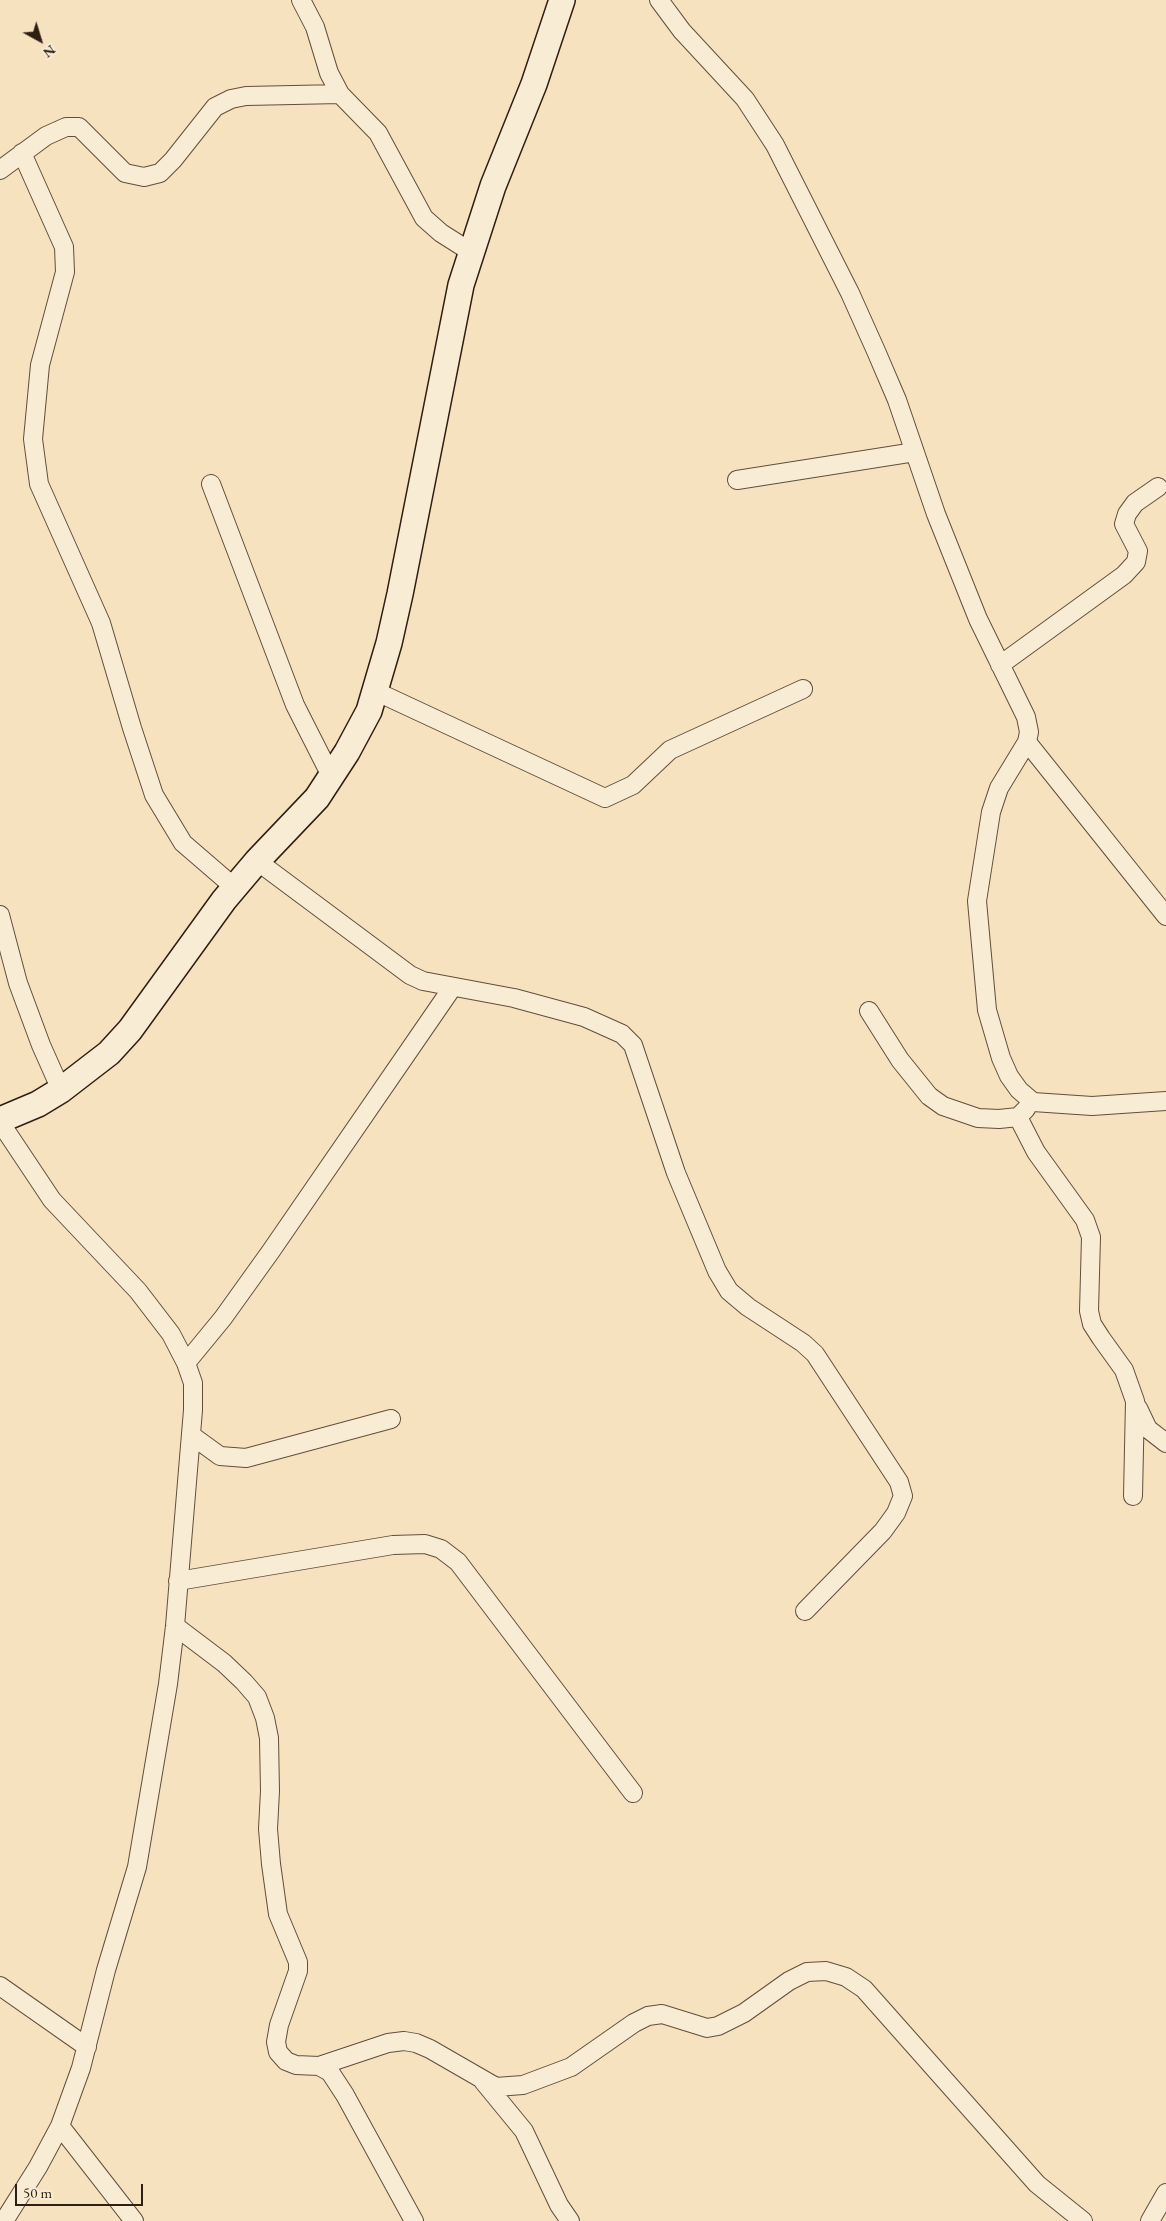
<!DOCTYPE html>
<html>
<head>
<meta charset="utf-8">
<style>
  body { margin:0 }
  #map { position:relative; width:1166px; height:2221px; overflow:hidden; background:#f6e2bf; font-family:"EB Garamond",serif }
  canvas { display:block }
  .north { position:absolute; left:15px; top:15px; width:50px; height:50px; -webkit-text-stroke:4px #f9ecd5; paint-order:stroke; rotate:141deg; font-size:14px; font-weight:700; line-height:20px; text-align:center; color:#2f1e11 }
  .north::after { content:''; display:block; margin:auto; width:18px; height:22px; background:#2f1e11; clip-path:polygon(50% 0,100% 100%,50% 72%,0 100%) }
  .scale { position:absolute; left:15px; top:2184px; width:128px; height:22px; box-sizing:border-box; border:2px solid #2f1e11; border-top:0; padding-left:6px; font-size:15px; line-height:18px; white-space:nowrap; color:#2f1e11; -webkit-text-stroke:4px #f9ecd5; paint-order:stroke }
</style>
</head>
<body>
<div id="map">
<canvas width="1166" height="2221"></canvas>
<div class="north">N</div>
<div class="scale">50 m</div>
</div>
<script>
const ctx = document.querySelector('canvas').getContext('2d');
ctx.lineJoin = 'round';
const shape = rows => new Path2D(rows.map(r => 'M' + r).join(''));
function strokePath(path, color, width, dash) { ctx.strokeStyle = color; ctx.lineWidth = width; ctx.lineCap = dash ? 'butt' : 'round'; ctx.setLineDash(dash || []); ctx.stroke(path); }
const street = shape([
  [301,0,315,27,329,73,340,94,378,133,424,218,441,233,471,252],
  [659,0,682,31,745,99,775,145,850,293,876,351,897,400,936,514,978,619,1026,717,1029,732,1027,742,999,788,991,812,977,901,987,1010,1001,1058,1009,1076,1019,1090,1033,1102,1092,1106,1166,1101],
  [22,153,64,247,65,272,40,365,33,439,39,484,101,623,132,728,154,795,183,843,234,887],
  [0,170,46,136,66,127,79,127,125,173,144,177,160,173,173,160,215,107,231,99,246,96,340,94],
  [737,480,915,452],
  [211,484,295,705,332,778],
  [1000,665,1124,575,1136,562,1138,551,1124,524,1127,514,1135,503,1158,487],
  [375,691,605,798,633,785,670,750,803,689],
  [1027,742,1166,916],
  [257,861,410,975,423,981,514,998,584,1017,622,1034,633,1045,676,1173,717,1271,729,1291,748,1307,803,1343,815,1354,899,1482,903,1496,896,1513,883,1531,805,1611],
  [0,915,18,983,41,1045,61,1090],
  [869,1011,900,1060,929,1096,943,1106,978,1118,999,1119,1018,1117,1026,1109],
  [1018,1117,1036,1152,1085,1220,1091,1237,1089,1311,1092,1324,1101,1338,1124,1370,1135,1401,1133,1496],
  [0,1122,52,1200,138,1291,171,1334,186,1363,193,1383,193,1410,175,1626,168,1684,137,1867,106,1970,81,2068,60,2126,38,2167,4,2221],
  [186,1363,223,1318,271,1251,452,988],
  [1138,1408,1148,1429,1166,1443],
  [191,1435,220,1456,246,1458,391,1419],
  [178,1581,393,1545,425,1544,441,1549,458,1562,633,1793],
  [175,1626,224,1663,244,1682,257,1697,265,1718,269,1738,270,1791,268,1829,271,1864,278,1914,298,1962,298,1971,279,2025,276,2042,278,2052,286,2061,296,2065,319,2066,330,2072,345,2095,414,2221],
  [0,1986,87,2047],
  [319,2066,388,2043,404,2041,416,2043,430,2049,496,2087,523,2085,571,2067,634,2023,648,2016,662,2014,707,2028,718,2026,744,2013,789,1981,807,1972,826,1971,846,1977,864,1989,1037,2184,1083,2221],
  [483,2081,524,2131,559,2205,570,2221],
  [60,2126,134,2221],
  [1150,2221,1166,2193]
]);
const secondary = shape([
  [0,1120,38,1104,61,1090,109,1053,130,1030,224,900,257,861,317,798,347,752,369,711,389,643,400,594,461,285,493,186,534,84,562,0]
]);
strokePath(street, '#614f3c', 20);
strokePath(secondary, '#2f1e11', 28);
strokePath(street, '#f9ecd5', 18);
strokePath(secondary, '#f9ecd5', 25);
</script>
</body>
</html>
